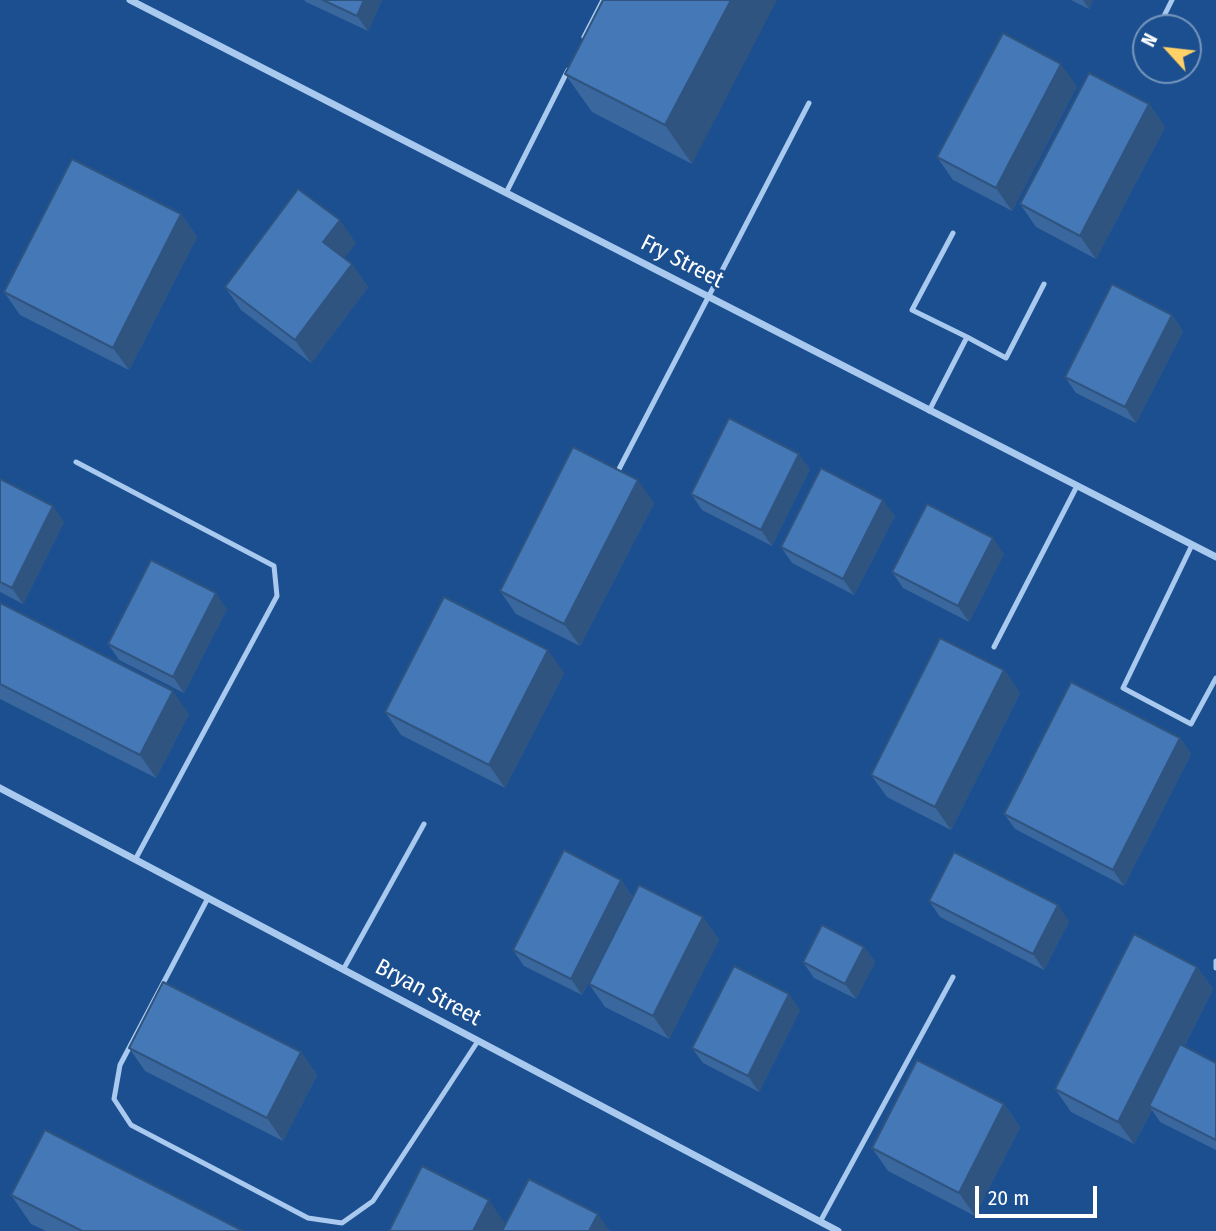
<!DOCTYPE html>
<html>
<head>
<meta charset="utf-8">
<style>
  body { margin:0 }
  #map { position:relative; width:1216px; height:1231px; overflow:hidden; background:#1b4f8f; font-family:"Fira Sans Condensed",sans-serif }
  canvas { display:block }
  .north { position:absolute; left:1132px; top:14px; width:70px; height:70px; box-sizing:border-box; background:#1b4f8f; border:2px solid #7695bc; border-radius:50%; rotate:297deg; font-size:19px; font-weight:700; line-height:28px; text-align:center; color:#fff }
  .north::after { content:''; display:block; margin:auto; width:24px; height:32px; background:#ffd166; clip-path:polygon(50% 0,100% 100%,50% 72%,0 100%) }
  .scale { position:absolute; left:975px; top:1186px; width:122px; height:32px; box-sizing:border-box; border:4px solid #fff; border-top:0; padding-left:9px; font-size:21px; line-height:24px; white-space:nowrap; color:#fff; -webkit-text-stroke:5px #1b4f8f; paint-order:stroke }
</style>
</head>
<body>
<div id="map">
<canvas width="1216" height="1231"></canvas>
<div class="north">N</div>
<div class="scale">20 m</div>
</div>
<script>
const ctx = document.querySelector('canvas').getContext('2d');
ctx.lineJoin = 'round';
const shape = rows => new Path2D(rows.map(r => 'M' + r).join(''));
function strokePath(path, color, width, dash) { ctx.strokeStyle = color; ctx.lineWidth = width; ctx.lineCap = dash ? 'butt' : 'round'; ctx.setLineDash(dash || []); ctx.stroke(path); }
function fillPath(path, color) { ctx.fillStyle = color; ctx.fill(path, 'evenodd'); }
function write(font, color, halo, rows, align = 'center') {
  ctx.font = font + ' "Fira Sans Condensed",sans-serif'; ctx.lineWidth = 6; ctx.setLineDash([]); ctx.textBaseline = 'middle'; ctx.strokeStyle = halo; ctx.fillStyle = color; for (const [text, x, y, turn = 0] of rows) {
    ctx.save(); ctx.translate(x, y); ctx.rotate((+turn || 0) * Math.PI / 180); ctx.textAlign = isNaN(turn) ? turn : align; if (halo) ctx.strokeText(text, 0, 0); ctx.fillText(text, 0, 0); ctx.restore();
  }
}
const service = shape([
  [1158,28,1172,0],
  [584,37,603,0],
  [506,193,568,70],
  [967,337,1006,358,1044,284],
  [929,411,967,337,912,310,953,233],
  [76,462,274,566,277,596,135,860],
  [618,471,809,103],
  [1192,545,1123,688,1191,724,1216,678],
  [994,647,1077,486],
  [208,898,120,1065,114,1099,131,1125,308,1218,342,1223,373,1201,478,1041],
  [1216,961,1216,968],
  [343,970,424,824],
  [820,1222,953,977]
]);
const minor = shape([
  [130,0,1216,557],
  [0,788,838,1231]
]);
const wall = shape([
  [304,0,382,0,368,31,306,2],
  [603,0,692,164,592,112,565,74],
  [1071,0,1093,0,1089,9],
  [1077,86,1012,211,953,180,937,157],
  [1149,104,1165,127,1096,259,1036,227,1020,204],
  [181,214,197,237,129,370,20,315,4,292],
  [356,243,344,258,352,264,368,287,311,363,241,310,225,287],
  [1172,315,1183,331,1136,423,1076,393,1065,377],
  [810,469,772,546,702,510,691,494],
  [0,479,64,522,23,604,0,592],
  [654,503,580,646,516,614,500,591],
  [895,516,854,595,792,563,781,547],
  [1004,554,969,622,903,588,892,572],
  [0,603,189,714,156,778,0,699],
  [227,609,184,693,119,660,108,644],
  [1004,670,1020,693,951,830,887,797,871,775],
  [564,673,505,788,401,735,385,712],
  [1180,738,1191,754,1124,886,1015,829,1004,814],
  [621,880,632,896,582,995,524,966,513,950],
  [929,901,1069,921,1044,970,940,917],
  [703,917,719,940,669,1039,605,1007,589,984],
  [864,947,875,962,856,999,814,978,803,962],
  [1197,967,1213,989,1184,1047,1216,1063,1216,1150,1160,1122,1152,1110,1134,1144,1071,1112,1055,1089],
  [800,1010,759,1092,703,1063,692,1048],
  [129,1048,301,1052,317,1075,283,1141,145,1071],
  [1004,1104,1020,1127,975,1216,888,1171,872,1148],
  [11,1195,243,1231,46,1231,31,1224]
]);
const shadedWall = shape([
  [364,0,382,0,368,31,357,16],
  [731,0,777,0,692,164,665,125],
  [1083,0,1093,0,1089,9],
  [1061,64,1077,86,1012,211,996,188],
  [1149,104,1165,127,1096,259,1080,236],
  [181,214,197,237,129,370,113,348],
  [340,220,356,243,339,265,323,242],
  [352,264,368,287,311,363,295,340],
  [1172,315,1183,331,1136,423,1125,407],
  [799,454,810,469,772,546,761,530],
  [638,480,654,503,580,646,564,624],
  [883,500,895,516,854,595,843,579],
  [53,506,64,522,23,604,12,588],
  [993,538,1004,554,969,622,958,606],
  [216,593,227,609,184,693,173,677],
  [548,650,564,673,505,788,489,765],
  [1004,670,1020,693,951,830,935,807],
  [173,691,189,714,156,778,140,755],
  [1180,738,1191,754,1124,886,1113,870],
  [621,880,632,896,582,995,571,979],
  [1058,905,1069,921,1044,970,1033,954],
  [703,917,719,940,669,1039,653,1016],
  [864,947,875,962,856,999,845,984],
  [1197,967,1213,989,1153,1108,1149,1106,1152,1110,1134,1144,1118,1122],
  [789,994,800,1010,759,1092,748,1076],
  [301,1052,317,1075,283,1141,267,1118],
  [1004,1104,1020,1127,975,1216,959,1193],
  [489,1200,505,1223,501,1231,473,1231],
  [598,1214,610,1231,589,1231]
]);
const building = shape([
  [323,0,364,0,357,16,323,0],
  [603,0,731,0,665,125,565,74,603,0],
  [1003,33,1061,64,996,188,937,157,1003,33],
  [1089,73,1149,104,1080,236,1020,204,1089,73],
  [72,159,181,214,113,348,4,292,72,159],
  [298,189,340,220,323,242,352,264,295,340,225,287,298,189],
  [1112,284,1172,315,1125,407,1065,377,1112,284],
  [729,418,799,454,761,530,691,494,729,418],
  [573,447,638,480,564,624,500,591,573,447],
  [821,468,883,500,843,579,781,547,821,468],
  [0,479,53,506,12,588,0,582,0,479],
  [927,504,993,538,958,606,892,572,927,504],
  [151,560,216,593,173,677,108,644,151,560],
  [444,597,548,650,489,765,385,712,444,597],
  [0,603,173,691,140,755,0,684,0,603],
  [940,638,1004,670,935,807,871,775,940,638],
  [1071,682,1180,738,1113,870,1004,814,1071,682],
  [564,850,621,880,571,979,513,950,564,850],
  [954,852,1058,905,1033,954,929,901,954,852],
  [639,885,703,917,653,1016,589,984,639,885],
  [822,925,864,947,845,984,803,962,822,925],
  [1134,934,1197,967,1118,1122,1055,1089,1134,934],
  [734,966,789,994,748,1076,692,1048,734,966],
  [163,982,301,1052,267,1118,129,1048,163,982],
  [1180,1044,1216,1063,1216,1140,1149,1106,1180,1044],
  [917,1060,1004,1104,959,1193,872,1148,917,1060],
  [45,1130,243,1231,82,1231,11,1195,45,1130],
  [422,1166,489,1200,473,1231,389,1231,422,1166],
  [529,1179,598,1214,589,1231,502,1231,529,1179]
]);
const streetNames = [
  ["Fry Street",682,262,27],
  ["Bryan Street",428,993,28]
];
strokePath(service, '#a9c9ee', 5);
strokePath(minor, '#a9c9ee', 7);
fillPath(wall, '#3a679d');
fillPath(shadedWall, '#305480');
fillPath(building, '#4478b7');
strokePath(building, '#305480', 2);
write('23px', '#fff', '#1b4f8f', streetNames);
</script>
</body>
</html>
